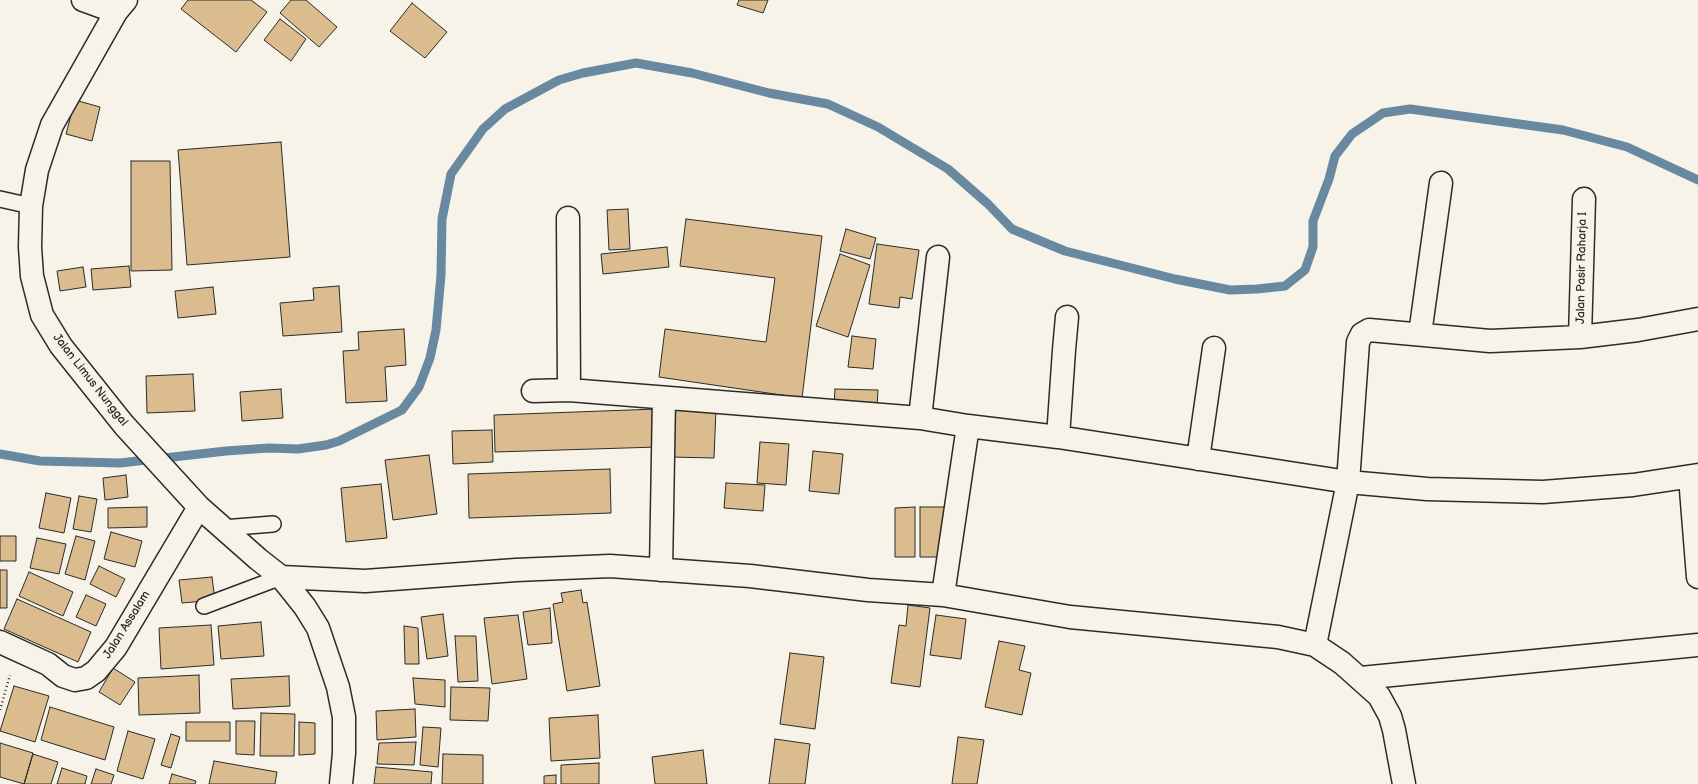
<!DOCTYPE html>
<html>
<head>
<meta charset="utf-8">
<style>
  body { margin:0 }
  canvas { display:block; background:#f7f3e8 }
</style>
</head>
<body>
<canvas width="1698" height="784"></canvas>
<script>
const ctx = document.querySelector('canvas').getContext('2d');
ctx.lineJoin = 'round';
const shape = rows => new Path2D(rows.map(r => 'M' + r).join(''));
function strokePath(path, color, width, dash) { ctx.strokeStyle = color; ctx.lineWidth = width; ctx.lineCap = dash ? 'butt' : 'round'; ctx.setLineDash(dash || []); ctx.stroke(path); }
function fillPath(path, color) { ctx.fillStyle = color; ctx.fill(path, 'evenodd'); }
function write(font, color, halo, rows, align = 'center') {
  ctx.font = font + ' "Balsamiq Sans",sans-serif'; ctx.lineWidth = 4; ctx.setLineDash([]); ctx.textBaseline = 'middle'; ctx.strokeStyle = halo; ctx.fillStyle = color; for (const [text, x, y, turn = 0] of rows) {
    ctx.save(); ctx.translate(x, y); ctx.rotate((+turn || 0) * Math.PI / 180); ctx.textAlign = isNaN(turn) ? turn : align; if (halo) ctx.strokeText(text, 0, 0); ctx.fillText(text, 0, 0); ctx.restore();
  }
}
const stream = shape([
  [0,454,40,461,120,463,226,451,269,448,298,449,326,445,339,441,402,410,419,387,430,358,436,330,441,275,442,219,451,174,483,129,505,109,559,80,583,73,636,63,692,73,769,93,828,104,878,127,948,169,988,204,1012,229,1065,251,1175,279,1230,290,1257,289,1285,286,1305,270,1313,247,1313,221,1329,179,1335,156,1352,134,1383,113,1410,109,1563,130,1627,147,1698,180]
]);
const building = shape([
  [188,0,251,0,267,12,236,52,181,9,188,0],
  [291,0,306,0,337,27,319,47,280,13,291,0],
  [739,0,768,0,763,13,737,5,739,0],
  [412,3,447,32,425,58,390,31,412,3],
  [280,19,306,39,291,61,264,40,280,19],
  [75,100,100,107,92,141,66,134,75,100],
  [281,142,290,257,187,265,178,150,281,142],
  [131,161,170,161,172,270,131,271,131,161],
  [628,209,630,249,609,250,607,210,628,209],
  [686,219,822,236,802,398,659,377,665,329,766,342,775,278,680,266,686,219],
  [846,229,876,238,870,259,840,251,846,229],
  [877,244,919,250,912,299,900,297,899,308,869,304,877,244],
  [667,247,669,267,603,274,601,254,667,247],
  [840,254,870,265,848,337,816,326,840,254],
  [129,266,131,287,93,290,91,269,129,266],
  [83,267,86,287,60,291,57,271,83,267],
  [339,286,342,332,283,336,280,303,314,300,313,288,339,286],
  [213,287,216,314,178,318,175,291,213,287],
  [404,329,406,365,385,367,387,401,346,403,343,351,359,350,358,332,404,329],
  [852,336,876,339,873,369,848,367,852,336],
  [193,374,195,411,147,413,146,376,193,374],
  [281,389,283,418,242,421,240,392,281,389],
  [835,389,878,390,877,407,834,406,835,389],
  [673,408,716,409,714,458,671,457,673,408],
  [657,409,658,447,495,452,494,415,657,409],
  [492,430,493,462,453,464,452,431,492,430],
  [760,442,789,444,786,485,757,483,760,442],
  [813,451,843,454,839,494,809,491,813,451],
  [429,455,437,514,393,520,385,460,429,455],
  [610,469,611,513,469,518,468,474,610,469],
  [126,475,128,497,105,500,103,478,126,475],
  [726,483,765,485,763,511,724,508,726,483],
  [381,484,387,538,346,542,341,488,381,484],
  [46,493,71,498,64,533,39,528,46,493],
  [79,496,97,499,91,532,73,529,79,496],
  [147,507,147,527,108,528,108,508,147,507],
  [915,507,915,557,895,557,895,508,915,507],
  [920,507,947,507,947,557,920,557,920,507],
  [111,532,142,541,135,567,104,559,111,532],
  [0,536,16,536,16,561,0,561,0,536],
  [76,536,95,541,85,580,65,574,76,536],
  [37,538,66,544,59,574,30,568,37,538],
  [99,566,125,579,116,597,90,584,99,566],
  [0,570,7,570,7,608,0,608,0,570],
  [29,572,73,592,63,616,19,596,29,572],
  [212,577,215,600,182,603,179,580,212,577],
  [581,590,583,603,587,602,600,686,567,691,553,604,563,602,561,593,581,590],
  [86,595,106,604,96,626,76,617,86,595],
  [17,599,91,632,78,662,4,629,17,599],
  [908,605,930,608,920,687,891,683,899,625,906,626,908,605],
  [550,608,552,643,528,645,523,612,550,608],
  [443,614,448,656,427,659,421,617,443,614],
  [518,615,527,679,492,684,484,618,518,615],
  [936,615,966,619,961,659,930,655,936,615],
  [261,622,264,656,221,659,218,626,261,622],
  [211,625,214,665,161,669,159,628,211,625],
  [404,626,418,628,419,664,405,664,404,626],
  [455,636,476,636,478,681,458,682,455,636],
  [999,641,1025,646,1019,670,1031,673,1022,715,985,707,999,641],
  [790,653,824,657,815,729,780,724,790,653],
  [113,668,135,682,120,705,99,692,113,668],
  [199,675,200,713,139,715,138,678,199,675],
  [289,676,290,706,233,709,231,679,289,676],
  [413,678,445,680,445,707,415,704,413,678],
  [14,686,49,696,35,742,0,731,14,686],
  [451,687,490,688,488,721,450,720,451,687],
  [50,707,114,727,105,760,41,740,50,707],
  [415,709,416,737,377,740,376,711,415,709],
  [261,713,295,714,294,756,260,756,261,713],
  [598,715,600,758,551,761,549,718,598,715],
  [236,721,255,721,254,755,236,754,236,721],
  [186,722,230,722,230,741,186,741,186,722],
  [299,722,315,723,315,754,299,755,299,722],
  [423,727,441,728,438,767,420,765,423,727],
  [128,731,155,739,143,779,117,771,128,731],
  [171,734,180,737,171,768,161,765,171,734],
  [958,737,984,740,977,784,952,784,958,737],
  [775,739,810,744,805,784,769,784,775,739],
  [416,742,414,765,377,764,379,743,416,742],
  [0,743,33,753,24,784,0,777,0,743],
  [703,750,707,784,655,784,652,757,703,750],
  [33,754,58,762,51,784,24,784,33,754],
  [443,754,483,755,483,784,442,784,443,754],
  [214,761,277,772,275,784,209,784,214,761],
  [599,763,599,784,561,784,561,765,599,763],
  [376,767,432,772,431,784,374,784,376,767],
  [62,768,87,776,85,784,57,784,62,768],
  [96,769,114,775,111,784,91,784,96,769],
  [172,774,196,781,195,784,169,784,172,774],
  [556,775,556,784,544,784,544,776,556,775]
]);
const path = shape([
  [0,710,10,675]
]);
const service = shape([
  [0,199,31,206],
  [223,528,273,524],
  [204,606,281,577]
]);
const minor = shape([
  [83,0,116,12],
  [126,0,116,12,52,125,37,170,31,206,30,247,32,276,42,315,61,346,124,425,199,507,258,559,281,577,305,607,318,628,338,687,344,717,344,753,341,784],
  [568,218,569,390],
  [1420,334,1441,183],
  [1580,337,1584,199],
  [533,391,569,390,920,418,968,426,1058,437,1348,482,1427,489,1543,492,1633,485,1698,475],
  [920,418,938,257],
  [1058,437,1064,350,1067,317],
  [1198,459,1214,348],
  [1690,477,1698,577],
  [661,570,664,398],
  [281,577,365,581,516,570,610,566,750,576,868,590,943,595,1070,617,1278,637,1315,645,1342,663,1379,696,1390,716,1394,730,1404,784],
  [943,595,968,426],
  [0,642,48,664,63,676,75,680,86,678,96,671,116,647,199,507],
  [1315,645,1348,482,1358,342,1362,334,1369,330,1490,341,1580,337,1638,330,1698,319],
  [1361,678,1698,645]
]);
const streetNames = [
  ["Jalan Pasir Raharja I",1582,268,-89],
  ["Jalan Limus Nunggal",90,380,52],
  ["Jalan Assalam",127,625,-58]
];
strokePath(stream, '#6889a0', 9);
fillPath(building, '#dabc8e');
strokePath(building, '#2b2b2b', 1);
strokePath(service, '#2b2b2b', 18);
strokePath(minor, '#2b2b2b', 25);
strokePath(path, '#2b2b2b', 2.5, [1, 3]);
strokePath(service, '#f7f3e8', 15);
strokePath(minor, '#f7f3e8', 22);
write('12px', '#2b2b2b', '#f7f3e8', streetNames);
</script>
</body>
</html>
